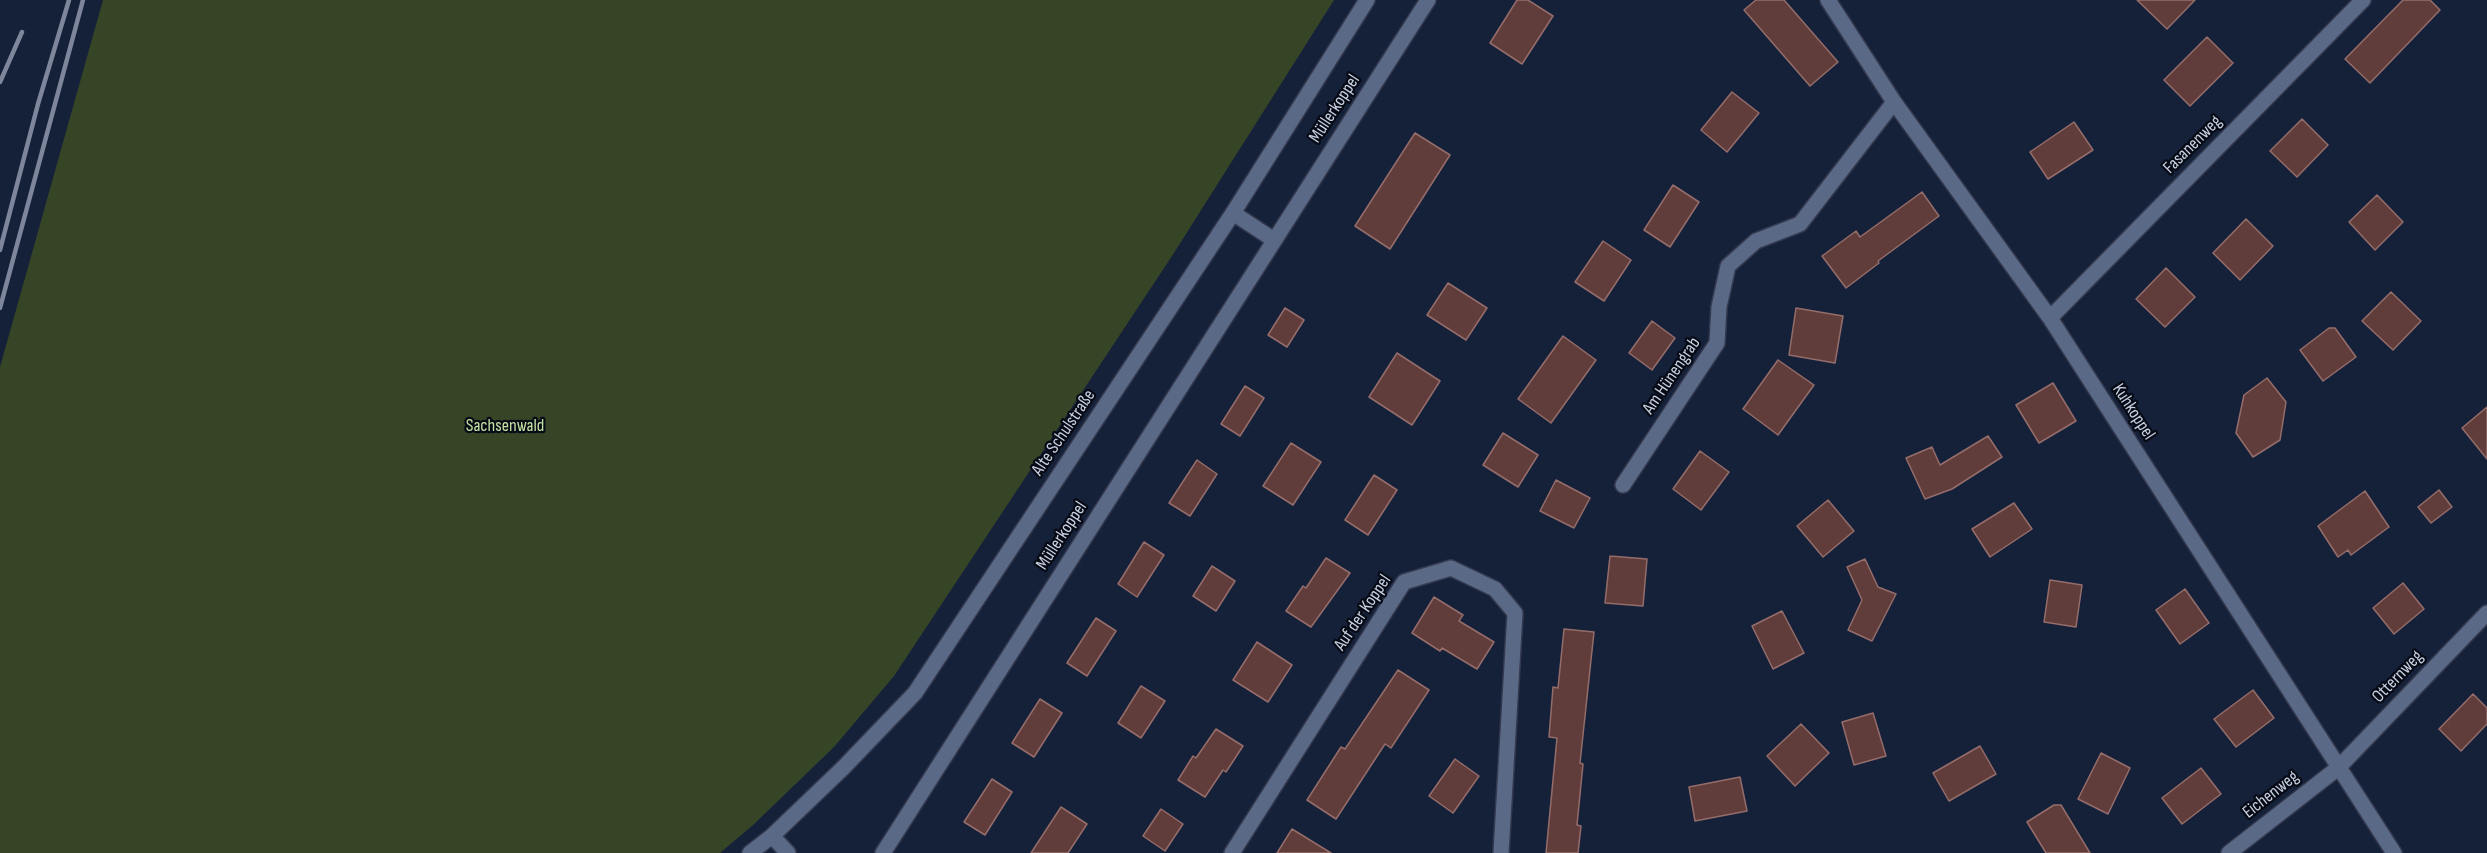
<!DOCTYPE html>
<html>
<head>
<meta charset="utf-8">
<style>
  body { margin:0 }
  canvas { display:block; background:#152039 }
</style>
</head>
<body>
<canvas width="2487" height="853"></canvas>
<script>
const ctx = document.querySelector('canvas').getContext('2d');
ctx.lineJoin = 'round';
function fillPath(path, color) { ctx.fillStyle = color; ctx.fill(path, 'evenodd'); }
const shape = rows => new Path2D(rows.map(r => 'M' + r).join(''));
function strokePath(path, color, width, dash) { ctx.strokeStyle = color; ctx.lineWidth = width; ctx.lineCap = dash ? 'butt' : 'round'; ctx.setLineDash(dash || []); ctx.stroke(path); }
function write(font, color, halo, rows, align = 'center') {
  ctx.font = font + ' "Sofia Sans Condensed",sans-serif'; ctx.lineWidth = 4.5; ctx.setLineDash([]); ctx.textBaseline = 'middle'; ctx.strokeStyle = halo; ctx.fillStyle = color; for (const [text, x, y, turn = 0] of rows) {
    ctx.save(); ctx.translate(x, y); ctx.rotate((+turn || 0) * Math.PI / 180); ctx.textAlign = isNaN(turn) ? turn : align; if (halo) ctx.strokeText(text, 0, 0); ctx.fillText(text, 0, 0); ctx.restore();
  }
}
const green = shape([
  [103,0,1334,0,1172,256,894,676,834,747,753,825,720,853,0,853,0,367]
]);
const building = shape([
  [1517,0,1528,0,1553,16,1522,64,1490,43,1517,0],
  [1756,0,1784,0,1838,62,1810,86,1744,10,1756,0],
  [2137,0,2195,0,2167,29,2137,0],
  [2403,0,2430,0,2440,10,2370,83,2345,59,2403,0],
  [2207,37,2233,63,2190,106,2164,80,2207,37],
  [1732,92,1759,113,1727,152,1701,130,1732,92],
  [2302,119,2328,145,2297,177,2270,151,2302,119],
  [2074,122,2093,150,2048,179,2030,152,2074,122],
  [1415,133,1450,155,1390,249,1355,226,1415,133],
  [1673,185,1699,202,1670,247,1644,230,1673,185],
  [1922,192,1939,216,1878,261,1879,263,1846,288,1822,256,1856,231,1860,237,1922,192],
  [2377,195,2403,222,2375,250,2349,222,2377,195],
  [2246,219,2273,246,2240,280,2213,253,2246,219],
  [1603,241,1631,260,1604,301,1575,282,1603,241],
  [2166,268,2195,297,2165,327,2136,299,2166,268],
  [1448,283,1487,308,1466,340,1427,315,1448,283],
  [2391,292,2421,321,2393,350,2362,321,2391,292],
  [1285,308,1304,320,1287,347,1268,335,1285,308],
  [1796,308,1843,316,1835,363,1789,355,1796,308],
  [1652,321,1675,338,1652,370,1629,353,1652,321],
  [2329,328,2335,328,2356,357,2323,381,2300,350,2329,328],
  [1563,336,1596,360,1551,423,1518,399,1563,336],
  [1397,353,1440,381,1412,425,1369,397,1397,353],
  [1778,360,1814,385,1778,435,1743,409,1778,360],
  [2267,378,2286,402,2280,440,2253,457,2236,433,2244,395,2267,378],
  [2053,383,2076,421,2039,443,2016,405,2053,383],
  [1245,386,1264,398,1240,436,1221,424,1245,386],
  [2487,407,2487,459,2462,428,2487,407],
  [1503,433,1538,455,1518,487,1483,465,1503,433],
  [1988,436,2002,457,1952,489,1925,499,1906,458,1932,447,1940,465,1988,436],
  [1291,443,1321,462,1293,505,1263,486,1291,443],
  [1700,451,1729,472,1701,510,1673,489,1700,451],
  [1197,460,1217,474,1190,516,1169,503,1197,460],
  [1374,475,1397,490,1368,535,1345,520,1374,475],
  [1556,480,1590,498,1574,528,1540,511,1556,480],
  [2439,490,2452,507,2431,523,2418,507,2439,490],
  [2365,491,2389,527,2351,555,2348,550,2338,557,2318,526,2365,491],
  [1828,500,1854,531,1823,557,1797,526,1828,500],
  [2014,503,2032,529,1990,557,1972,529,2014,503],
  [1144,542,1164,555,1137,597,1118,584,1144,542],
  [1610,556,1647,559,1643,606,1605,603,1610,556],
  [1326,558,1350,573,1311,627,1286,611,1303,586,1306,588,1326,558],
  [1865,559,1878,587,1896,594,1872,641,1848,630,1862,600,1847,567,1865,559],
  [1212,566,1235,581,1216,611,1193,596,1212,566],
  [2050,580,2082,585,2076,627,2044,622,2050,580],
  [2403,583,2424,609,2394,634,2373,608,2403,583],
  [2185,589,2209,623,2180,644,2156,610,2185,589],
  [1434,597,1463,615,1459,621,1494,642,1477,669,1442,648,1440,651,1412,633,1434,597],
  [1782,611,1804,653,1773,669,1752,626,1782,611],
  [1096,618,1116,631,1087,676,1067,663,1096,618],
  [1564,629,1594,632,1580,763,1583,764,1577,825,1581,826,1578,853,1546,853,1557,738,1549,737,1553,687,1558,688,1564,629],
  [1257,642,1292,665,1268,702,1233,680,1257,642],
  [1398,670,1429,690,1391,748,1385,744,1336,819,1307,800,1341,747,1345,749,1398,670],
  [1141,686,1165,701,1141,738,1118,723,1141,686],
  [2253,690,2274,718,2236,747,2214,719,2253,690],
  [2473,694,2487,708,2487,724,2461,751,2439,729,2473,694],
  [1040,699,1062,713,1034,757,1012,743,1040,699],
  [1873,713,1886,756,1854,765,1842,722,1873,713],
  [1801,724,1829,753,1795,786,1767,756,1801,724],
  [1216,729,1243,746,1226,772,1223,770,1205,797,1178,780,1193,756,1196,758,1216,729],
  [1980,746,1996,774,1949,801,1933,773,1980,746],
  [2101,753,2130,768,2108,814,2078,799,2101,753],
  [1455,759,1479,776,1453,813,1429,796,1455,759],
  [2201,768,2221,794,2182,824,2162,798,2201,768],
  [1740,777,1747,811,1695,821,1689,787,1740,777],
  [992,779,1012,792,985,835,964,822,992,779],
  [2054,805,2061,805,2090,853,2046,853,2027,822,2054,805],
  [1061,807,1087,824,1068,853,1031,853,1061,807],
  [1161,809,1183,824,1165,851,1143,836,1161,809],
  [1292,829,1331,853,1277,853,1292,829]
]);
const street = shape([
  [1828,0,1894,102,2050,318,2394,853],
  [1233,213,1274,240],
  [2050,318,2363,0],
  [1623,485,1717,343,1719,307,1728,266,1756,241,1800,224,1894,102],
  [772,836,788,853],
  [883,853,1428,0],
  [1232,853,1404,582,1451,568,1495,589,1515,613,1501,853],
  [2229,853,2338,768,2487,613]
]);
const secondary = shape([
  [750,853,772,836,843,768,915,693,1233,213,1367,0]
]);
const rail = shape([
  [0,82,22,32],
  [0,250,38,104,69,0],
  [0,308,83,0]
]);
const streetNames = [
  ["Müllerkoppel",1335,109,-57],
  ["Fasanenweg",2193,145,-45],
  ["Am Hünengrab",1672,376,-56],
  ["Kuhkoppel",2133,412,57],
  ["Alte Schulstraße",1064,433,-56],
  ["Müllerkoppel",1062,536,-57],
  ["Auf der Koppel",1363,613,-56],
  ["Otternweg",2398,677,-46],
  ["Eichenweg",2271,795,-38]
];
const parkNames = [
  ["Sachsenwald",505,426]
];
fillPath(green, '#374527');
fillPath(building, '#603d3b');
strokePath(building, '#946d6b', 1.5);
strokePath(street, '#33394e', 18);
strokePath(secondary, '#33394e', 18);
strokePath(street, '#5a6986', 15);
strokePath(secondary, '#5a6986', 15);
strokePath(rail, '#7d869b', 4.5);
write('18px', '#c9d1e2', '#060b15', streetNames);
write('18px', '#c4e2a1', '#060b15', parkNames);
</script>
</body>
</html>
